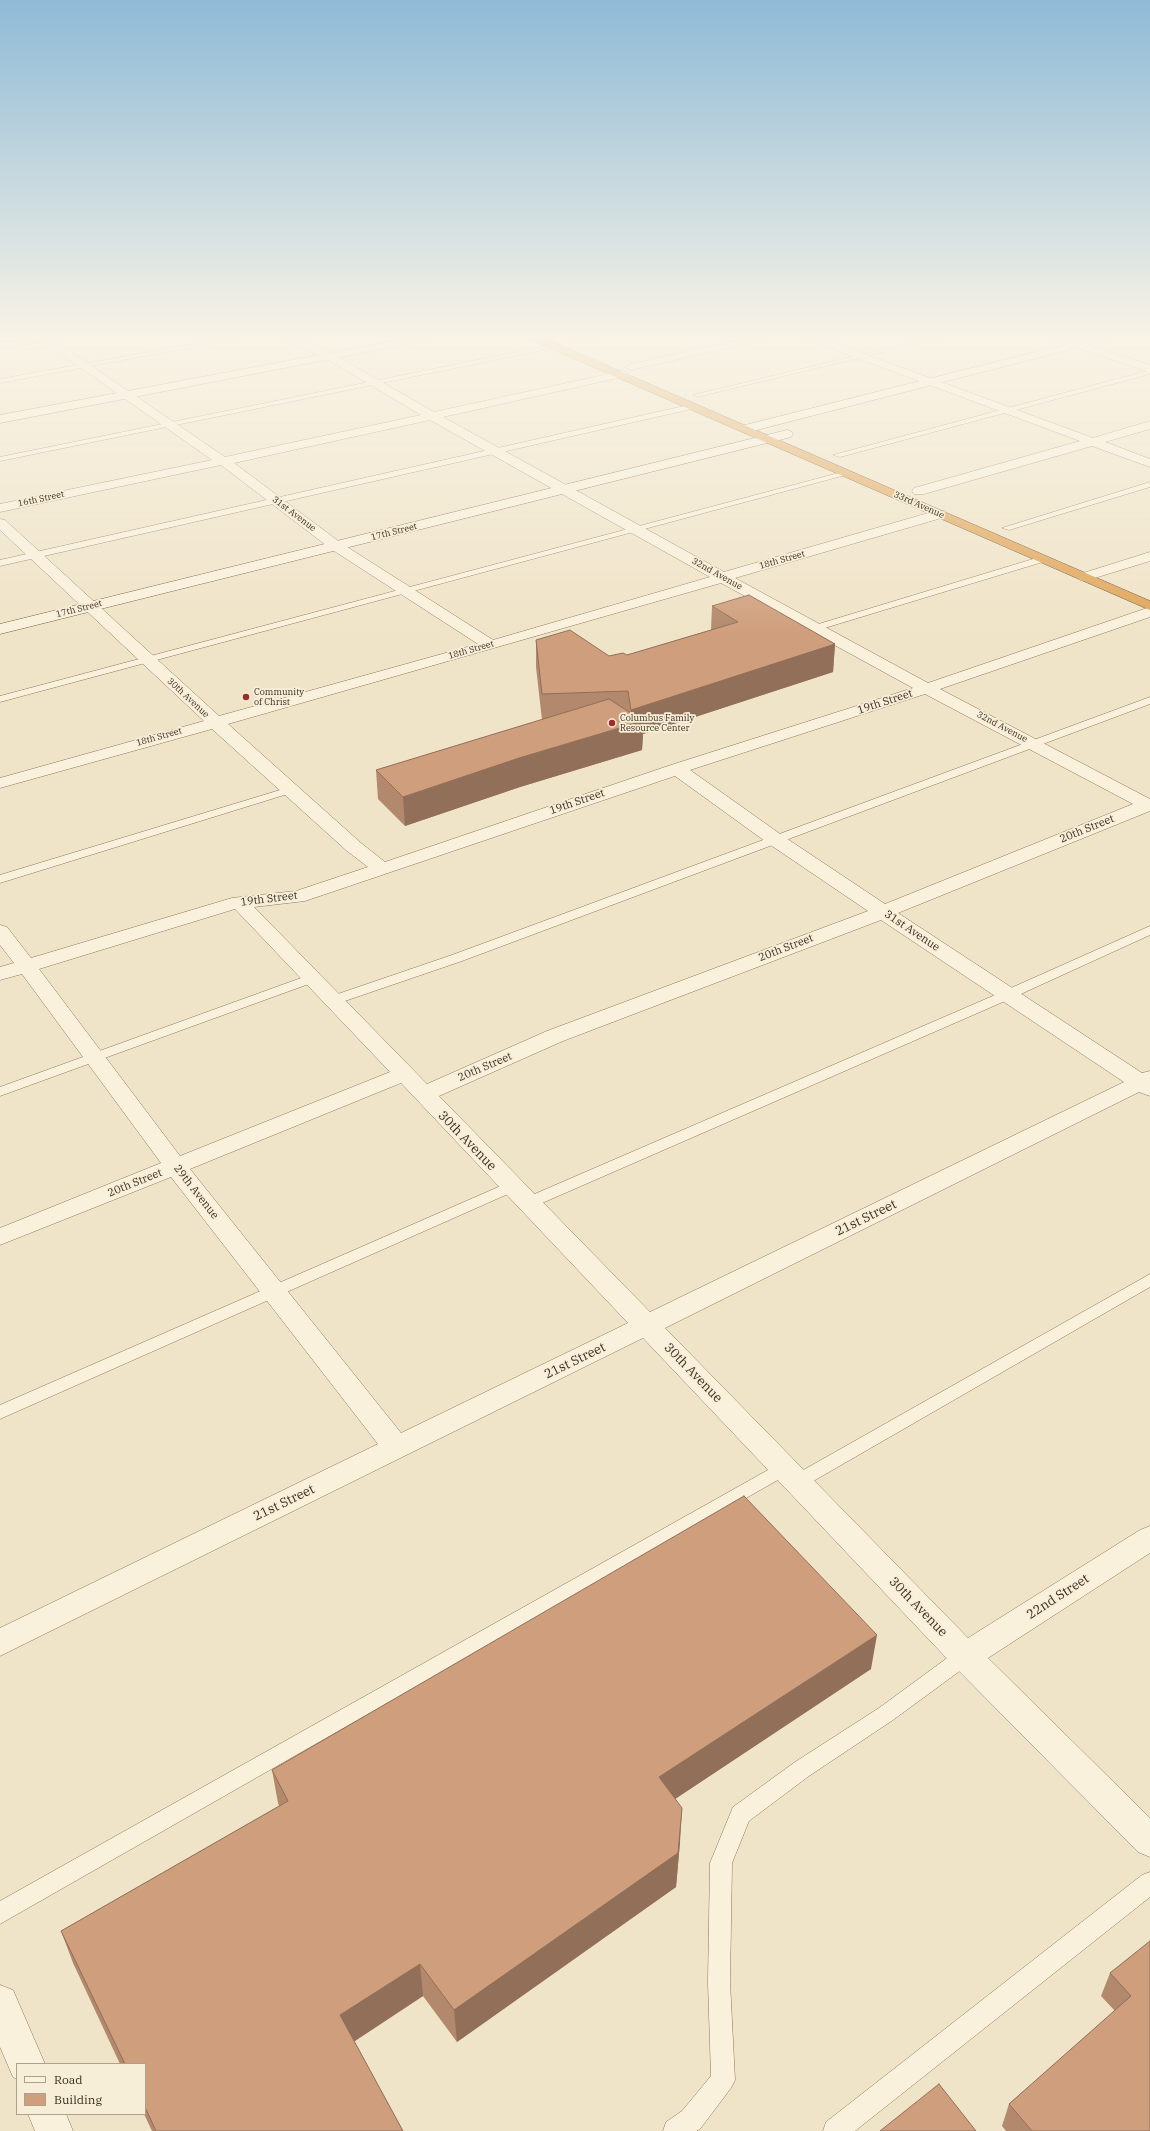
<!DOCTYPE html>
<html>
<head>
<meta charset="utf-8">
<style>
  body { margin:0 }
  #map { position:relative; width:1150px; height:2131px; overflow:hidden; background:#f0e4c8; font-family:"IBM Plex Serif",serif }
  canvas { display:block }
  .legend { position:absolute; left:16px; top:2063px; width:130px; height:52px; box-sizing:border-box; background:#f7eed8; border:1px solid #ada18e; margin:0; padding:5px 7px; list-style:none; font-size:12px; color:#3d2e20 }
  .legend li { display:flex; align-items:center; gap:8px; height:20px }
  .legend b { width:20px; border:1px solid #ada18e }
</style>
</head>
<body>
<div id="map">
<canvas width="1150" height="2131"></canvas>
<ul class="legend">
<li><b style="height:5px;background:#faf1dc"></b>Road</li>
<li><b style="height:11px;background:#cf9f7d"></b>Building</li>
</ul>
</div>
<script>
const ctx = document.querySelector('canvas').getContext('2d');
ctx.lineJoin = 'round';
const shape = rows => new Path2D(rows.map(r => 'M' + r).join(''));
function strokePath(path, color, width, dash) { ctx.strokeStyle = color; ctx.lineWidth = width; ctx.lineCap = dash ? 'butt' : 'round'; ctx.setLineDash(dash || []); ctx.stroke(path); }
function fillPath(path, color) { ctx.fillStyle = color; ctx.fill(path, 'evenodd'); }
function write(font, color, halo, rows, align = 'center') {
  ctx.font = font + ' "IBM Plex Serif",serif'; ctx.lineWidth = 3.5; ctx.setLineDash([]); ctx.textBaseline = 'middle'; ctx.strokeStyle = halo; ctx.fillStyle = color; for (const [text, x, y, turn = 0] of rows) {
    ctx.save(); ctx.translate(x, y); ctx.rotate((+turn || 0) * Math.PI / 180); ctx.textAlign = isNaN(turn) ? turn : align; if (halo) ctx.strokeText(text, 0, 0); ctx.fillText(text, 0, 0); ctx.restore();
  }
}
const lane = shape([
  [232,337,245,337,0,383,0,379,232,337],
  [591,337,602,337,575,344,572,342,591,337],
  [935,337,945,337,697,397,693,395,935,337],
  [556,344,559,346,558,347,0,461,0,457,556,344],
  [1150,370,1150,374,840,457,833,455,1150,370],
  [693,404,696,404,696,408,0,566,0,560,693,404],
  [846,471,853,473,0,702,0,696,846,471],
  [1150,482,1150,487,1009,530,1002,528,1150,482],
  [1043,556,1048,559,1046,561,818,630,812,630,810,628,812,626,1043,556],
  [1150,697,1150,704,462,961,339,1003,329,1003,327,1000,329,997,452,955,1150,697],
  [290,787,296,790,294,792,0,883,0,875,290,787],
  [1150,926,1150,935,1012,998,533,1207,528,1208,523,1207,520,1203,523,1199,1002,992,1150,926],
  [312,974,317,975,319,978,317,981,0,1096,0,1087,312,974],
  [512,1181,517,1182,520,1186,517,1190,0,1419,0,1405,512,1181],
  [1150,1274,1150,1287,803,1487,797,1489,791,1487,788,1482,791,1477,1150,1274],
  [784,1461,790,1463,793,1468,790,1473,0,1924,0,1901,784,1461],
  [965,1647,972,1650,975,1656,972,1662,893,1720,809,1776,749,1821,732,1863,730,1982,735,2080,731,2088,700,2129,696,2131,663,2131,666,2122,682,2111,711,2076,708,1982,710,1863,733,1807,795,1762,879,1708,958,1650,965,1647],
  [1150,1872,1150,1897,855,2131,823,2131,826,2122,1142,1875,1150,1872]
]);
const street = shape([
  [37,337,49,337,225,457,421,415,325,358,283,339,282,337,295,337,333,354,434,412,622,371,626,372,628,374,622,377,443,417,724,572,935,511,945,511,947,514,945,517,735,578,928,683,1150,607,1150,617,940,689,1150,799,1150,811,898,913,1142,1073,1150,1071,1150,1096,1139,1092,665,1328,968,1638,1140,1530,1150,1526,1150,1553,988,1658,1150,1818,1150,1857,1138,1852,954,1666,643,1338,0,1656,0,1628,378,1444,171,1177,0,1245,0,1228,161,1163,22,974,0,980,0,967,14,963,0,945,0,925,7,927,31,958,232,898,296,891,368,867,347,851,212,729,0,788,0,778,204,721,0,530,0,519,5,520,219,716,478,644,331,549,221,465,0,512,0,504,212,460,37,337],
  [430,420,710,577,493,640,341,543,234,463,430,420],
  [721,583,913,688,671,765,385,862,361,843,228,724,721,583],
  [925,694,1133,804,885,904,783,836,690,770,925,694],
  [675,776,769,844,868,911,547,1031,427,1084,254,907,305,901,675,776],
  [235,909,390,1072,180,1156,39,969,235,909],
  [881,920,1124,1082,650,1312,439,1096,563,1041,881,920],
  [401,1083,628,1323,401,1433,190,1169,401,1083],
  [751,337,769,337,764,340,631,370,625,367,631,364,751,337],
  [805,337,819,337,1093,438,1150,421,1150,429,1105,442,1150,459,1150,467,1092,446,924,494,914,494,912,491,914,488,1080,441,806,339,805,337],
  [1049,337,1064,337,1150,365,1150,372,1050,339,1049,337],
  [1150,552,1150,561,1085,581,1080,580,1078,577,1080,574,1150,552],
  [0,1985,13,1990,45,2064,17,2064,17,2079,13,2077,0,2047,0,1985],
  [28,2114,66,2114,73,2131,35,2131,28,2114]
]);
const secondary = shape([
  [36,337,59,337,54,340,0,349,0,343,36,337],
  [414,337,434,337,429,340,0,423,0,415,414,337],
  [1095,337,1112,337,1111,339,745,433,739,429,741,426,1095,337],
  [787,430,791,431,793,434,791,437,0,634,0,624,787,430]
]);
const highway = shape([
  [528,337,541,337,1150,601,1150,610,529,339,528,337]
]);
const wall = shape([
  [712,606,835,644,833,672,643,734,642,750,520,787,405,826,378,799,376,770,542,720,536,667,536,640,609,656,627,655,711,630],
  [871,1669,675,1799,680,1842,676,1887,457,2042,423,1996,354,2041,403,2131,152,2131,144,2114,145,2114,145,2064,120,2064,73,1963,61,1931,279,1806,278,1803,272,1770],
  [1150,1941,1150,2131,1006,2131,1002,2126,1009,2104,1115,2011,1101,1996,1110,1973]
]);
const shadedWall = shape([
  [835,644,833,672,643,734,642,750,520,787,405,826,403,797,519,758,631,725,631,710],
  [877,1635,871,1669,657,1811,659,1777],
  [682,1808,680,1842,676,1887,457,2042,454,2010],
  [420,1964,423,1996,346,2047,340,2015]
]);
const building = shape([
  [749,595,835,644,631,710,628,691,542,694,536,640,570,630,609,656,623,653,627,655,738,622,712,606,749,595],
  [609,699,643,721,519,758,403,797,376,770,609,699],
  [744,1496,877,1635,659,1777,682,1808,678,1853,454,2010,420,1964,340,2015,403,2131,156,2131,145,2107,145,2064,125,2064,61,1931,288,1801,272,1770,744,1496],
  [1150,1941,1150,2131,1032,2131,1009,2104,1131,1996,1110,1973,1150,1941],
  [939,2084,976,2131,880,2131,939,2084]
]);
const markers = [
  [246,697,4,"#9e2a2b"],
  [612,723,4,"#9e2a2b"]
];
const farStreetnames = [
  ["16th Street",41,499,-12],
  ["33rd Avenue",919,505,24],
  ["31st Avenue",294,514,37],
  ["17th Street",394,532,-14],
  ["18th Street",782,560,-16],
  ["32nd Avenue",717,574,29],
  ["17th Street",79,609,-14],
  ["18th Street",471,650,-16],
  ["30th Avenue",188,698,43],
  ["32nd Avenue",1002,727,28],
  ["18th Street",159,737,-16]
];
const farPoinames = [
  ["Community",254,692],
  ["of Christ",254,702],
  ["Columbus Family",620,718],
  ["Resource Center",620,728]
];
const streetNames = [
  ["19th Street",885,702,-18],
  ["19th Street",577,802,-19],
  ["20th Street",1087,829,-22],
  ["19th Street",269,899,-7],
  ["31st Avenue",912,931,34],
  ["20th Street",786,948,-21],
  ["20th Street",485,1067,-23],
  ["20th Street",135,1183,-22],
  ["29th Avenue",196,1192,52]
];
const nearStreetnames = [
  ["30th Avenue",467,1141,46],
  ["21st Street",866,1218,-26],
  ["21st Street",575,1361,-26],
  ["30th Avenue",693,1373,46],
  ["21st Street",284,1503,-26],
  ["22nd Street",1058,1597,-33],
  ["30th Avenue",918,1607,46]
];
strokePath(lane, '#8d765c', 1);
strokePath(street, '#8d765c', 1);
strokePath(secondary, '#6f573f', 1);
strokePath(highway, '#5b4430', 1);
fillPath(lane, '#faf1dc');
fillPath(street, '#faf1dc');
fillPath(secondary, '#faf1dc');
fillPath(highway, '#e0a458');
fillPath(wall, '#b2896c');
fillPath(shadedWall, '#916f58');
fillPath(building, '#cf9f7d');
strokePath(building, '#916f58', 1);
const sky = ctx.createLinearGradient(0, 0, 0, 635);
sky.addColorStop(0, '#8fbad6');
sky.addColorStop(0.53, '#f8f3e6');
sky.addColorStop(1, '#f8f3e600');
ctx.fillStyle = sky;
ctx.fillRect(0, 0, 1150, 635);
for (const [x, y, r, color] of markers) { const dot = new Path2D(); dot.arc(x, y, r, 0, 2 * Math.PI); ctx.fillStyle = color; ctx.fill(dot); strokePath(dot, '#f7eed8', 1.5); }
write('9px', '#3d2e20', '#f7eed8', farStreetnames);
write('9px', '#3d2e20', '#f7eed8', farPoinames, 'left');
write('11px', '#3d2e20', '#f7eed8', streetNames);
write('13px', '#3d2e20', '#f7eed8', nearStreetnames);
</script>
</body>
</html>
